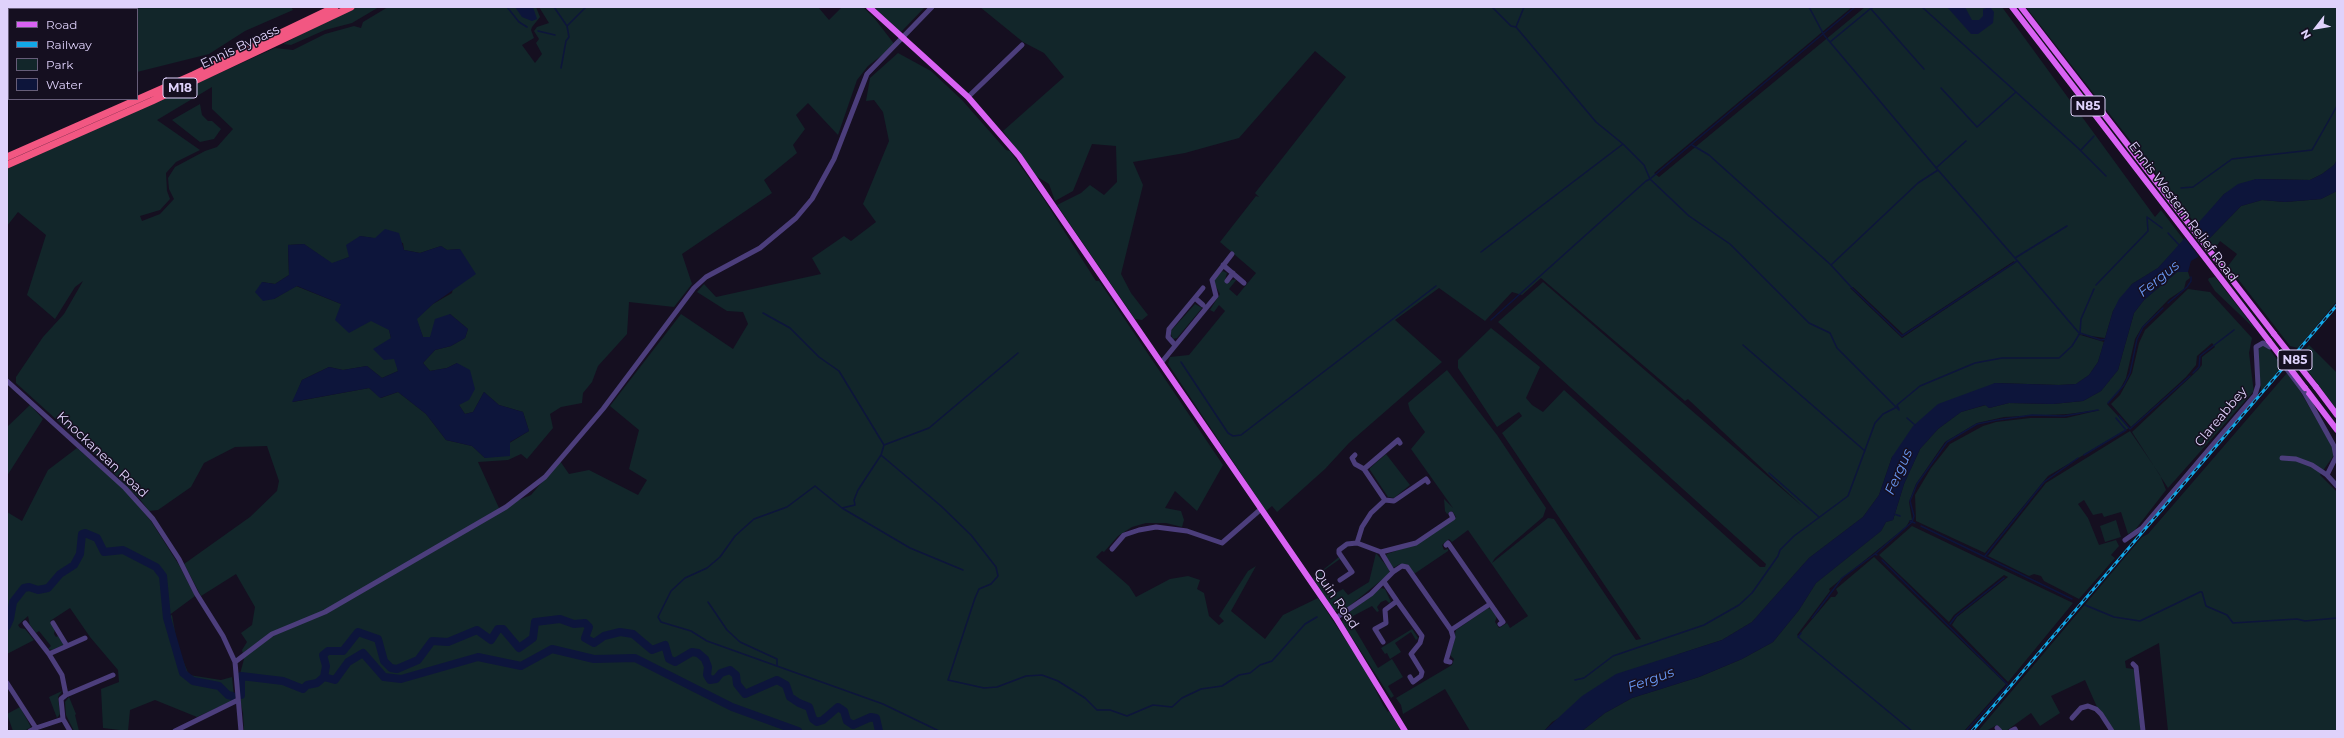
<!DOCTYPE html>
<html>
<head>
<meta charset="utf-8">
<style>
  body { margin:0 }
  #map { position:relative; width:2344px; height:738px; overflow:hidden; background:#150f20; font-family:Montserrat,sans-serif }
  canvas { display:block }
  .frame { position:absolute; inset:0; border:8px solid #dfd2fb; pointer-events:none }
  .legend { position:absolute; left:8px; top:8px; width:130px; height:92px; box-sizing:border-box; background:#150f20; border:1px solid #665d78; margin:0; padding:5px 7px; list-style:none; font-size:12px; color:#dfd2fb }
  .legend li { display:flex; align-items:center; gap:8px; height:20px }
  .legend b { width:20px; border:1px solid #665d78 }
  .north { position:absolute; left:2296px; top:8px; width:40px; height:40px; -webkit-text-stroke:3px #150f20; paint-order:stroke; rotate:239deg; font-size:11px; font-weight:700; line-height:16px; text-align:center; color:#dfd2fb }
  .north::after { content:''; display:block; margin:auto; width:14px; height:18px; background:#dfd2fb; clip-path:polygon(50% 0,100% 100%,50% 72%,0 100%) }
</style>
</head>
<body>
<div id="map">
<canvas width="2344" height="738"></canvas>
<div class="frame"></div>
<ul class="legend">
<li><b style="height:5px;background:#d962f3"></b>Road</li>
<li><b style="height:5px;background:#12a8e7"></b>Railway</li>
<li><b style="height:11px;background:#12262a"></b>Park</li>
<li><b style="height:11px;background:#0d153b"></b>Water</li>
</ul>
<div class="north">N</div>
</div>
<script>
const ctx = document.querySelector('canvas').getContext('2d');
ctx.lineJoin = 'round';
function fillPath(path, color) { ctx.fillStyle = color; ctx.fill(path, 'evenodd'); }
const shape = rows => new Path2D(rows.map(r => 'M' + r).join(''));
function strokePath(path, color, width, dash) { ctx.strokeStyle = color; ctx.lineWidth = width; ctx.lineCap = dash ? 'butt' : 'round'; ctx.setLineDash(dash || []); ctx.stroke(path); }
function write(font, color, halo, rows, align = 'center') {
  ctx.font = font + ' Montserrat,sans-serif'; ctx.lineWidth = 3; ctx.setLineDash([]); ctx.textBaseline = 'middle'; ctx.strokeStyle = halo; ctx.fillStyle = color; for (const [text, x, y, turn = 0] of rows) {
    ctx.save(); ctx.translate(x, y); ctx.rotate((+turn || 0) * Math.PI / 180); ctx.textAlign = isNaN(turn) ? turn : align; if (halo) ctx.strokeText(text, 0, 0); ctx.fillText(text, 0, 0); ctx.restore();
  }
}
const green = shape([
  [7,7,60,7,60,9,9,9,9,88,7,103],
  [66,7,291,7,293,10,245,31,209,54,137,72,137,9,67,9],
  [352,7,379,7,352,23,325,30,291,45,283,44],
  [388,7,536,7,540,17,532,27,531,30,534,38,522,45,535,63,542,54,536,43,539,39,534,31,537,27,549,23,539,7,818,7,829,20,842,7,863,7,875,19,895,45,868,66,857,80,838,135,808,103,796,115,805,129,793,145,797,153,764,180,772,193,682,254,692,284,674,307,629,302,627,334,598,366,592,382,583,393,582,403,561,407,550,414,553,428,527,459,521,454,508,460,478,462,499,508,531,495,560,461,569,474,589,470,638,495,647,480,629,469,639,430,610,406,681,314,733,349,748,324,743,312,727,311,697,292,704,284,716,297,821,274,812,258,844,236,851,241,876,222,863,204,889,141,883,112,874,100,866,101,870,78,898,53,931,71,962,100,1006,150,1010,151,1043,198,1096,281,1099,281,1223,465,1197,511,1175,491,1165,508,1181,511,1184,520,1182,527,1166,523,1146,523,1132,527,1118,536,1104,552,1102,551,1096,557,1129,586,1136,597,1170,579,1188,576,1200,580,1197,589,1204,593,1209,616,1219,625,1224,621,1219,616,1248,571,1256,566,1231,611,1265,639,1283,615,1318,598,1376,686,1374,687,1383,705,1388,712,1389,711,1401,731,244,731,243,713,239,694,240,674,244,659,242,650,247,642,241,633,252,625,255,607,236,574,201,596,184,564,250,517,277,491,279,481,267,446,235,447,204,463,191,487,158,510,149,511,139,498,89,449,16,383,16,377,43,337,64,314,83,281,75,287,55,319,27,295,46,235,18,212,7,226,7,169,275,48,293,50,325,34,354,26,361,28,363,22],
  [212,87,212,109,233,129,217,147,205,151,175,167,168,178,169,189,174,199,160,214,142,221,140,216,160,210,170,199,167,191,166,173,176,162,200,150,157,120],
  [360,236,403,243,404,250,420,253,441,246,447,250,460,249,452,293,433,304,416,319,423,337,430,337,450,314,468,329,465,338,451,346,435,350,423,363,430,371,447,368,457,363,459,405,465,414,473,412,484,392,499,405,523,412,529,431,485,458,472,446,446,440,426,414,398,392,381,398,369,388,293,402,302,380,329,367,343,370,367,366,382,378,398,371,389,329,341,304,296,286,274,299,262,282,275,284,289,275,288,245,304,244,332,264,349,257],
  [874,7,925,7,901,32],
  [980,7,1852,7,1654,173,1659,177,1865,7,2002,7,2155,217,2161,210,2184,240,2158,268,2132,284,2113,311,2105,338,2077,334,2104,342,2098,362,2089,375,2076,384,2059,385,1995,383,1892,457,1879,495,1863,517,1809,558,1752,622,1722,640,1679,654,1552,722,1544,731,1470,731,1445,689,1403,714,1401,705,1396,698,1452,665,1454,659,1450,655,1456,630,1488,608,1491,609,1497,616,1495,622,1499,628,1507,623,1510,628,1528,616,1468,530,1452,542,1449,539,1442,545,1444,550,1448,549,1448,551,1414,574,1407,564,1400,564,1393,568,1386,556,1387,554,1416,544,1456,517,1452,511,1447,514,1445,511,1444,499,1453,508,1411,449,1425,432,1410,411,1408,403,1447,370,1497,435,1546,508,1543,517,1495,558,1492,563,1548,518,1554,519,1636,640,1641,639,1502,433,1522,416,1519,412,1497,427,1458,368,1458,360,1491,328,1540,367,1526,398,1532,405,1543,412,1564,390,1760,567,1765,567,1766,564,1498,322,1543,282,1802,506,1690,401,1688,399,1685,401,1541,278,1522,295,1512,292,1485,321,1439,288,1395,320,1442,362,1349,443,1325,469,1277,512,1272,506,1266,511,1168,364,1170,357,1189,355,1225,311,1219,305,1214,312,1210,310,1220,294,1213,281,1221,272,1223,271,1227,273,1225,280,1228,283,1232,280,1237,279,1229,289,1237,296,1256,273,1220,242,1256,196,1259,197,1255,193,1346,77,1315,51,1239,138,1185,153,1133,162,1143,185,1121,274,1131,293,1148,315,1142,320,1135,319,1057,205,1081,193,1090,185,1104,195,1117,182,1116,146,1092,144,1073,191,1055,201,1049,184,1036,176,1003,131,1064,77,1044,53,1023,42],
  [2014,261,2015,263,1902,338,1850,288,1853,287,1903,334],
  [2026,7,2337,7,2337,160,2334,165,2322,174,2310,180,2256,179,2224,194,2197,226],
  [200,104,202,115,208,121,212,121,221,129,214,139,200,142,172,120],
  [2337,191,2337,301,2298,348,2290,346,2228,266,2237,254,2220,241,2215,249,2208,240,2241,206,2262,200,2285,202,2321,199],
  [2177,272,2188,272,2190,278,2186,281,2184,289,2169,299,2142,327,2135,339,2126,378,2118,393,2107,404,2129,428,2048,476,1985,553,1916,521,1915,495,1931,468,1950,444,1983,426,1996,422,2030,418,2066,418,2100,410,2068,414,2004,417,1977,423,1945,442,1916,484,1909,502,1912,520,1910,520,1906,527,1829,589,1830,591,1797,635,1798,636,1831,597,1835,597,1838,593,1836,589,1874,557,2006,684,1964,731,1582,731,1605,713,1632,698,1699,677,1742,659,1773,642,1799,610,1816,583,1881,531,1886,522,1893,520,1904,484,1920,449,1938,429,1961,412,1986,405,1989,408,2009,403,2053,404,2083,401,2101,391,2118,370,2134,313,2144,300],
  [2215,277,2256,330,2215,291,2208,280,2209,278],
  [2188,289,2210,292,2252,338,2249,353,2254,393,2253,392,2168,488,2132,432,2198,370,2202,365,2202,357,2215,347,2212,343,2197,356,2196,365,2186,377,2131,427,2111,404,2120,395,2132,373,2139,343,2145,330],
  [1195,304,1202,308,1177,338,1173,339,1170,332],
  [2262,345,2268,347,2283,368,2261,391,2257,352],
  [2309,345,2337,373,2337,410,2298,357],
  [2287,373,2300,391,2333,448,2334,455,2320,475,2337,492,2337,731,2168,731,2159,643,2125,661,2126,668,2133,669,2135,673,2141,731,2114,731,2102,712,2097,707,2085,680,2051,696,2060,713,2040,726,2031,713,2006,731,2003,731,1997,725,1986,731,1978,731,2142,537,2148,534],
  [30,405,43,419,7,476,7,427],
  [2130,431,2160,475,2166,490,2135,530,2128,534,2121,512,2104,517,2102,513,2093,515,2084,500,2078,504,2088,518,2099,545,2116,540,2119,546,2111,555,2115,558,2079,599,2044,581,2041,576,2034,574,2029,576,1988,556,2046,483],
  [77,448,125,490,151,521,179,565,195,596,168,616,172,615,178,648,189,675,221,680,232,677,234,697,232,701,197,717,155,700,130,710,128,731,103,728,101,689,119,682,118,670,90,637,70,608,50,621,55,629,54,634,56,637,58,636,64,645,52,650,48,649,51,646,39,631,36,633,30,625,28,616,18,625,20,628,25,629,34,640,7,654,7,512,22,521,48,470],
  [1386,454,1410,485,1394,498,1388,497,1370,470,1370,468],
  [2116,520,2121,537,2105,542,2100,526],
  [1912,526,2073,603,2008,682,1952,625,1957,617,2008,577,2004,575,1954,615,1949,622,1879,555],
  [1376,553,1389,569,1389,574,1342,612,1334,611,1313,579,1314,577,1339,557,1340,559,1323,571,1322,576,1334,594,1343,589,1348,595,1369,582],
  [1381,588,1385,589,1391,602,1389,603,1386,600,1381,602,1377,607,1379,611,1377,612,1372,606,1353,616,1352,624,1378,668,1392,659,1403,677,1388,686,1394,696,1391,698,1342,622,1344,616],
  [1412,629,1418,638,1416,640,1411,632,1395,643,1401,652,1390,659,1387,653,1385,654,1381,648],
  [62,691,58,697,60,714,57,718,49,697],
  [69,697,76,714,75,715,79,731,74,731,66,715,65,702],
  [20,707,31,727,26,730,13,731,7,714]
]);
const water = shape([
  [515,7,533,7,537,19,532,21,522,17],
  [1947,7,1965,7,1972,20,1979,20,1983,16,1983,9,1990,7,1994,12,1993,23,1978,34,1971,34],
  [2337,160,2337,191,2321,199,2285,202,2262,200,2241,206,2208,240,2198,257,2191,261,2188,272,2177,272,2144,300,2134,313,2118,370,2101,391,2083,401,2053,404,2009,403,1989,408,1985,405,1961,412,1938,429,1920,449,1904,484,1893,520,1886,522,1881,531,1816,583,1799,610,1773,642,1742,659,1699,677,1632,698,1605,713,1582,731,1544,731,1582,696,1616,674,1722,640,1752,622,1809,558,1863,517,1879,495,1892,457,1913,426,1938,404,1995,383,2059,385,2076,384,2089,375,2098,362,2113,311,2119,299,2132,284,2158,268,2224,194,2238,184,2256,179,2310,180,2322,174,2334,165],
  [385,229,399,233,404,250,420,253,441,246,447,250,460,249,476,274,433,304,417,319,423,337,430,337,435,319,450,314,468,329,465,338,451,346,435,350,423,363,430,371,447,368,457,363,470,370,475,389,469,400,459,405,465,414,473,412,484,392,499,405,523,412,529,431,510,442,510,456,485,458,472,446,446,440,426,414,398,392,380,398,369,388,292,402,302,380,329,367,343,370,367,366,382,378,398,371,394,359,384,360,373,349,391,338,389,330,371,321,349,333,335,320,341,304,297,286,274,299,263,301,255,292,262,282,275,284,289,275,288,245,304,244,332,263,349,257,346,245,360,236,375,238]
]);
const pier = shape([
  [2195,225,2209,243,2200,258,2184,237]
]);
const stream = shape([
  [507,7,519,22,527,27],
  [554,7,567,26,569,37,566,41,561,68],
  [1492,7,1511,26,1516,27,1596,122,1623,144,1644,165,1650,179,1689,216,1730,244,1809,323,1830,333,1837,348,1899,410],
  [1809,7,1824,35,1938,170],
  [1873,7,1871,9,1924,69],
  [1922,7,2078,148,2106,176],
  [567,26,586,7],
  [1516,27,1524,7],
  [538,31,555,35],
  [1830,42,1870,9],
  [1941,88,1977,127,2016,92],
  [1692,145,1709,155,1831,265,1853,289,1902,336,2017,261],
  [2081,150,2094,136],
  [1936,168,1966,141],
  [2181,188,2193,187,2232,159,2312,150,2337,106],
  [2067,226,2015,258,2079,333],
  [2168,233,2180,246],
  [1481,252,1623,144],
  [1831,265,1918,183,1938,170,2015,258],
  [2096,285,2148,231,2147,217,2162,228],
  [2168,303,2187,287,2191,281,2191,277],
  [763,313,790,328,819,357,839,371,884,445,881,455,858,490,854,500,855,505,842,508],
  [1491,320,1646,181,1650,179,1855,7],
  [2080,333,2081,319,2094,289],
  [1743,345,1865,451],
  [1181,362,1228,433,1233,436,1241,435,1436,286],
  [2193,373,2199,367,2200,356,2234,330],
  [2108,403,2124,385,2130,373,2137,339,2143,327,2163,308],
  [1899,409,1897,405,1920,386,1975,363,2002,358,2059,358,2072,346,2080,333,2101,340,2106,339],
  [2119,416,2130,429,2190,376],
  [1907,418,1915,425],
  [884,445,929,428,1018,353],
  [881,455,941,506,971,535,996,567,998,576,991,584,979,589,975,598,948,680,984,688,997,687,1026,676,1042,675,1058,681,1085,698,1097,710,1110,710,1127,716,1153,705,1172,707,1182,698,1201,689,1222,686,1239,675,1250,673,1260,665,1272,661,1305,624,1317,617],
  [2084,455,2126,430,2116,418],
  [1769,473,1819,517],
  [1894,514,1900,516],
  [1910,521,1915,523],
  [1921,526,2072,599],
  [1877,555,1875,554,1912,522,1914,516,1910,501,1917,484,1947,442,1977,424,1997,420,2032,415,2064,416,2098,410],
  [1985,556,2044,482,2078,458],
  [1882,560,2008,685,1966,731],
  [708,602,727,630,740,642,777,659,777,666],
  [2085,605,2114,617,2140,621,2200,592,2202,592,2206,606,2227,615,2233,623,2297,619,2305,621,2337,618],
  [1812,618,1842,578,1875,554],
  [1950,624,1956,616,2004,578],
  [1801,633,1798,637,1912,731],
  [1575,680,1584,678,1613,656,1704,625,1739,605,1752,593,1778,556,1780,550,1794,536,1848,496,1875,423,1883,414,1895,408],
  [939,731,883,704,707,641,691,631,661,622,658,617,671,591,685,578,707,568,720,557,735,536,754,519,787,507,815,486,842,508,910,548,963,570]
]);
const river = shape([
  [7,626,10,619,13,602,24,588,29,587,38,590,48,588,60,574,74,565,80,554,82,534,85,533,97,538,104,552,123,550,156,567,163,576,167,618,183,673,193,681,219,686,228,695,232,696],
  [324,677,335,680,348,662,363,653,384,677,401,679,478,657,521,666,552,649,594,659,635,658,732,707,798,731],
  [241,695,241,676,283,681,303,689,307,685,317,683,324,677,326,666,323,655,328,651,343,651,358,632,378,639,384,661,391,668,397,669,418,660,432,641,448,642,477,630,491,640,498,629,503,629,519,648,533,638,535,622,560,619,574,624,585,623,589,627,585,638,594,643,604,636,620,632,633,634,652,650,665,645,669,659,675,662,692,652,698,653,705,659,708,667,707,675,710,680,716,679,721,673,730,670,736,675,737,684,745,694,777,680,786,685,790,697,799,703,809,707,813,719,817,722,823,720,838,707,844,711,847,721,853,725,871,717,876,718,879,731]
]);
const minor = shape([
  [968,97,1022,45],
  [1223,265,1244,283],
  [1227,281,1233,273],
  [1195,298,1203,305],
  [1175,345,1168,337,1169,329,1203,288],
  [1161,363,1216,296,1212,280,1232,254],
  [7,381,125,488,153,519,179,559,196,593,223,636,235,662,241,731],
  [2304,392,2334,446,2336,457,2327,475],
  [1355,455,1352,458,1355,464,1364,469,1385,500,1394,501,1426,479,1428,482],
  [2282,458,2296,459,2312,465,2327,475,2337,486],
  [1364,469,1398,440,1400,443],
  [2125,540,2142,528,2255,395,2258,385,2256,347,2263,343,2270,347],
  [1446,545,1448,543,1503,622,1500,624],
  [1112,549,1124,535,1139,530,1156,527,1187,531,1222,543,1261,509],
  [1381,552,1357,543,1362,527,1371,513,1385,500],
  [1393,572,1381,552,1416,543,1453,518,1451,514],
  [1340,580,1352,572,1339,553,1339,550,1347,544,1357,543],
  [1397,601,1422,636,1420,643,1411,654,1422,672,1421,676,1413,682,1410,677],
  [1336,618,1371,594,1393,572,1402,566,1407,567,1451,630,1453,637,1446,661,1450,662],
  [25,623,49,654,62,675,66,695,61,699,63,719,70,731],
  [1451,630,1490,604],
  [1383,642,1375,629,1386,623,1385,610,1397,601,1384,582],
  [67,646,85,638],
  [49,654,67,646,53,623],
  [235,662,272,634,325,612,506,507,545,477,603,409,694,288,706,277,760,248,796,218,812,199,834,159,867,74,932,7],
  [2133,664,2136,667,2143,731],
  [7,683,36,728,30,731],
  [66,695,113,675],
  [2072,718,2081,708,2088,706,2096,709,2101,714,2112,731],
  [36,728,63,719],
  [1997,728,2000,731],
  [175,731,238,700],
  [2011,731,2015,729,2016,731]
]);
const major = shape([
  [869,7,968,97,1019,156,1336,618,1405,731],
  [2012,7,2269,341],
  [2021,7,2274,334],
  [2316,387,2337,415],
  [2305,388,2337,430]
]);
const highway = shape([
  [7,157,193,75,335,7],
  [7,165,152,101,351,7]
]);
const rail = shape([
  [1972,731,2337,305]
]);
const minorBridge = shape([
  [2280,360,2304,392]
]);
const majorBridge = shape([
  [2274,334,2316,387],
  [2269,341,2305,388]
]);
const shields = [
  [180,88,34],
  [2088,106,34],
  [2295,360,34]
];
const shieldNames = [
  ["M18",180,88],
  ["N85",2088,106],
  ["N85",2295,360]
];
const streetNames = [
  ["Ennis Bypass",240,47,-25],
  ["Ennis Western Relief Road",2183,212,53],
  ["Clareabbey",2221,417,-50],
  ["Knockanean Road",102,455,43],
  ["Quin Road",1336,599,56]
];
const waterNames = [
  ["Fergus",2159,279,-39],
  ["Fergus",1899,472,-66],
  ["Fergus",1651,680,-20]
];
fillPath(green, '#12262a');
fillPath(water, '#0d153b');
fillPath(pier, '#150f20');
strokePath(stream, '#0d153b', 1.5);
strokePath(river, '#0d153b', 8);
strokePath(minor, '#4c3e7c', 5);
strokePath(major, '#d962f3', 6);
strokePath(highway, '#f25782', 7);
strokePath(rail, '#12a8e7', 3);
strokePath(rail, '#150f20', 1.5, [4.5]);
strokePath(minorBridge, '#4c3e7c', 5);
strokePath(majorBridge, '#d962f3', 6);
for (const [x, y, w] of shields) { const box = new Path2D(); box.roundRect(x - w / 2, y - 10, w, 20, 3); ctx.fillStyle = '#150f20'; ctx.fill(box); strokePath(box, '#dfd2fb', 1); }
write('bold 12px', '#dfd2fb', null, shieldNames);
write('13px', '#dfd2fb', '#150f20', streetNames);
write('italic 14px', '#6897f3', '#150f20', waterNames);
</script>
</body>
</html>
